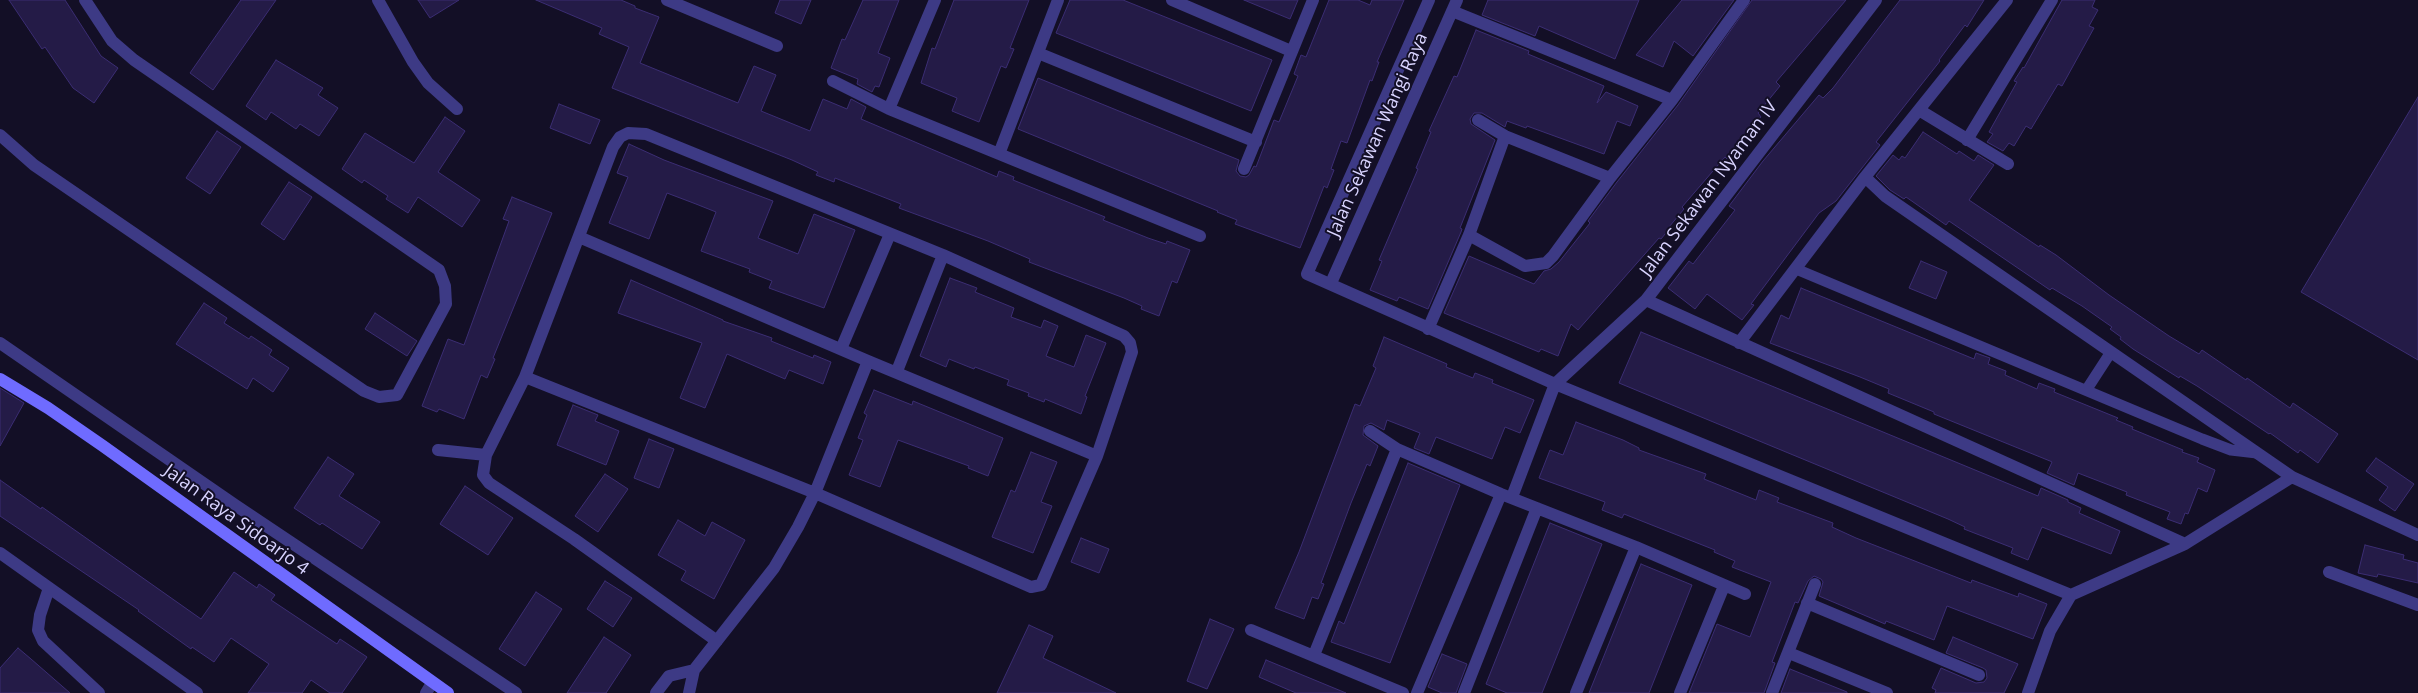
<!DOCTYPE html>
<html>
<head>
<meta charset="utf-8">
<style>
  body { margin:0 }
  canvas { display:block; background:#130f26 }
</style>
</head>
<body>
<canvas width="2418" height="693"></canvas>
<script>
const ctx = document.querySelector('canvas').getContext('2d');
ctx.lineJoin = 'round';
function fillPath(path, color) { ctx.fillStyle = color; ctx.fill(path, 'evenodd'); }
const shape = rows => new Path2D(rows.map(r => 'M' + r).join(''));
function strokePath(path, color, width, dash) { ctx.strokeStyle = color; ctx.lineWidth = width; ctx.lineCap = dash ? 'butt' : 'round'; ctx.setLineDash(dash || []); ctx.stroke(path); }
function write(font, color, halo, rows, align = 'center') {
  ctx.font = font + ' "Open Sans",sans-serif'; ctx.lineWidth = 4; ctx.setLineDash([]); ctx.textBaseline = 'middle'; ctx.strokeStyle = halo; ctx.fillStyle = color; for (const [text, x, y, turn = 0] of rows) {
    ctx.save(); ctx.translate(x, y); ctx.rotate((+turn || 0) * Math.PI / 180); ctx.textAlign = isNaN(turn) ? turn : align; if (halo) ctx.strokeText(text, 0, 0); ctx.fillText(text, 0, 0); ctx.restore();
  }
}
const building = shape([
  [9,0,65,0,101,56,118,68,94,103,73,88,45,47,42,49,9,0],
  [241,0,276,0,213,90,190,73,241,0],
  [418,0,459,0,430,18,418,0],
  [536,0,621,0,635,6,635,8,659,17,640,63,738,103,754,66,776,75,761,111,810,131,823,99,847,109,851,99,866,107,861,119,997,177,999,171,1014,177,1013,180,1105,217,1103,220,1148,238,1166,244,1167,241,1190,250,1177,283,1172,281,1159,316,1141,309,1142,306,1124,298,1029,262,1030,259,988,241,899,208,901,204,835,178,834,182,816,175,818,172,792,160,612,88,629,47,599,34,602,28,536,0],
  [780,0,811,0,801,24,775,13,780,0],
  [863,0,899,0,878,53,890,58,879,87,875,86,872,92,857,84,858,79,831,68,842,39,845,40,863,0],
  [954,0,1029,0,1010,48,1014,49,1006,68,1001,66,979,122,952,111,957,98,921,83,932,48,935,49,954,0],
  [1070,0,1123,0,1272,60,1251,111,1056,33,1070,0],
  [1244,0,1298,0,1290,19,1244,0],
  [1329,0,1358,0,1370,5,1372,0,1404,0,1377,62,1379,62,1372,81,1370,80,1347,143,1341,141,1331,169,1334,170,1327,188,1324,186,1300,248,1235,224,1237,220,1217,212,1218,211,1018,129,1038,78,1239,160,1236,171,1240,176,1246,177,1249,175,1254,166,1256,167,1274,120,1279,122,1298,76,1294,74,1301,55,1306,57,1329,0],
  [1488,0,1639,0,1615,59,1539,26,1535,36,1482,15,1488,0],
  [1682,0,1734,0,1693,56,1674,41,1663,67,1636,55,1682,0],
  [1752,0,1846,0,1776,82,1780,86,1758,113,1761,117,1735,146,1738,148,1727,159,1725,157,1682,207,1684,209,1669,227,1670,228,1661,239,1659,238,1578,330,1571,324,1558,356,1541,349,1539,352,1444,313,1469,256,1534,284,1544,271,1551,269,1559,262,1590,223,1588,221,1617,182,1678,105,1752,0],
  [1900,0,1984,0,1967,27,1965,25,1939,60,1940,61,1876,142,1880,145,1836,201,1819,213,1751,304,1754,305,1742,320,1707,294,1695,309,1668,288,1689,261,1693,264,1735,210,1729,206,1763,161,1819,95,1823,98,1833,88,1900,0],
  [2062,0,2095,0,2092,7,2098,10,2089,26,2094,28,2062,86,2058,84,2031,129,2026,126,2014,146,2009,143,2003,151,1987,142,1993,134,1989,132,2017,82,2014,81,2023,67,2024,68,2062,0],
  [1476,30,1529,51,1528,54,1604,86,1597,103,1606,92,1638,106,1630,126,1617,121,1604,154,1527,126,1526,128,1507,121,1505,127,1482,113,1474,113,1470,119,1471,124,1495,140,1460,228,1462,229,1461,232,1428,309,1399,297,1397,301,1370,290,1382,261,1379,260,1418,169,1416,168,1431,132,1429,131,1454,76,1457,77,1476,30],
  [276,60,323,88,318,95,338,108,319,136,300,124,296,129,271,112,266,120,246,106,276,60],
  [2418,97,2418,360,2301,292,2418,97],
  [559,104,600,120,590,144,550,128,559,104],
  [445,117,465,131,438,172,480,200,462,227,418,197,408,213,386,199,388,196,364,180,362,183,342,169,365,133,414,163,445,117],
  [217,131,241,147,210,194,186,178,217,131],
  [1923,132,1957,154,1959,151,1974,161,1978,155,1994,165,1969,200,2039,247,2040,245,2056,255,2109,295,2169,336,2199,354,2202,350,2246,380,2247,378,2290,408,2293,403,2338,434,2318,463,2300,450,2298,453,2270,433,2269,434,2197,386,2180,376,2179,378,2133,349,2120,339,2121,337,2110,329,2112,327,2082,306,2052,288,2050,290,1949,221,1946,225,1906,197,1904,199,1890,190,1876,176,1893,155,1899,160,1902,156,1905,158,1923,132],
  [629,144,664,160,773,201,758,238,798,254,814,214,855,230,824,308,769,288,772,281,749,272,750,269,701,251,716,212,696,204,667,193,649,239,609,223,628,177,617,173,629,144],
  [289,182,312,197,284,240,261,224,289,182],
  [512,197,552,213,493,358,495,359,487,378,481,375,464,419,439,409,437,412,422,406,448,339,464,345,509,221,503,219,512,197],
  [1921,261,1947,272,1936,299,1909,288,1921,261],
  [950,278,977,288,975,292,1014,308,1011,317,1041,328,1044,320,1058,326,1046,356,1074,367,1086,335,1106,343,1085,396,1087,397,1081,414,1045,399,1044,402,1028,396,1029,393,1007,385,1009,380,975,367,974,369,949,359,946,367,920,356,950,278],
  [631,280,723,320,723,321,772,338,771,341,813,358,814,355,831,362,823,384,789,370,785,379,727,354,705,408,680,398,702,343,618,313,631,280],
  [1801,288,1974,359,1976,353,1990,358,1988,364,2006,371,2005,375,2037,389,2039,383,2055,389,2054,392,2118,418,2116,420,2133,427,2132,429,2183,450,2182,452,2199,458,2197,462,2215,470,2207,492,2198,488,2188,514,2185,513,2181,524,2167,519,2170,512,2126,495,2127,492,2078,473,2074,485,2047,473,2052,462,2050,461,1934,414,1934,412,1888,393,1889,389,1860,377,1770,343,1781,315,1789,319,1801,288],
  [204,303,227,318,224,323,249,339,251,336,272,350,269,355,289,368,273,392,253,378,247,389,176,344,204,303],
  [375,313,417,341,407,356,365,329,375,313],
  [1641,332,2038,496,2041,488,2068,500,2068,502,2081,508,2079,513,2120,531,2111,554,2042,527,2028,560,2011,553,2013,548,1964,529,1965,527,1948,519,1619,383,1641,332],
  [1384,337,1447,364,1446,367,1473,378,1475,373,1493,380,1492,383,1534,400,1520,433,1505,427,1492,459,1436,437,1429,454,1414,448,1420,433,1387,420,1384,430,1371,423,1364,426,1363,435,1378,446,1370,466,1367,464,1351,503,1321,583,1324,584,1318,599,1312,597,1304,619,1275,608,1299,552,1355,404,1360,406,1376,368,1373,366,1384,337],
  [0,388,24,403,0,446,0,388],
  [874,390,912,405,913,401,1003,438,988,476,968,468,969,466,898,440,880,487,849,475,863,440,858,438,867,415,864,413,874,390],
  [573,405,598,415,595,421,619,431,606,465,557,445,573,405],
  [1576,422,1623,440,1639,448,1639,450,1706,474,1704,479,1756,500,1759,490,1779,498,1777,502,1833,523,1832,527,1856,538,1971,583,1972,580,2018,597,2019,593,2047,604,2033,639,1947,606,1934,640,1886,621,1885,624,1819,596,1823,582,1821,579,1814,576,1808,581,1798,603,1795,602,1772,662,1775,663,1764,693,1689,693,1717,624,1750,637,1771,582,1732,567,1735,561,1714,552,1715,550,1624,514,1622,518,1602,510,1605,502,1539,478,1550,450,1563,455,1576,422],
  [649,439,674,449,659,488,634,478,649,439],
  [1031,452,1057,462,1041,502,1052,506,1033,553,992,537,1011,490,1015,492,1031,452],
  [328,457,354,474,339,496,380,522,362,549,322,523,320,525,294,508,328,457],
  [2376,458,2414,484,2395,511,2379,500,2388,487,2366,471,2376,458],
  [1408,463,1460,485,1390,663,1331,642,1339,621,1344,624,1408,463],
  [605,474,628,489,598,532,575,516,605,474],
  [0,480,41,509,42,507,201,619,234,572,257,588,259,584,275,595,271,600,337,644,340,639,367,657,342,693,330,693,311,680,302,693,248,693,269,664,231,638,214,662,192,647,191,649,138,611,139,610,0,516,0,480],
  [465,486,513,518,488,555,440,524,465,486],
  [678,520,705,536,712,522,745,540,714,599,681,580,686,571,658,555,678,520],
  [1550,523,1602,544,1542,693,1507,693,1486,684,1550,523],
  [1081,538,1109,549,1099,573,1071,562,1081,538],
  [2365,545,2404,555,2403,559,2418,563,2418,583,2378,574,2377,577,2358,573,2365,545],
  [1641,564,1692,585,1649,693,1589,693,1641,564],
  [605,581,632,598,613,627,587,609,605,581],
  [536,592,562,609,525,666,499,649,536,592],
  [1210,619,1234,629,1207,689,1187,681,1210,619],
  [1029,625,1053,636,1043,658,1116,693,997,693,1029,625],
  [604,637,631,655,606,693,567,693,604,637],
  [1953,637,2018,664,2004,693,1935,693,1936,690,1932,688,1941,668,1976,683,1984,682,1987,678,1986,670,1983,668,1946,653,1953,637],
  [18,648,31,659,70,693,0,693,0,668,18,648],
  [1442,654,1467,664,1456,693,1442,693,1428,687,1442,654],
  [1266,660,1346,693,1296,693,1282,687,1259,677,1266,660],
  [1790,669,1847,692,1847,693,1781,693,1790,669]
]);
const lane = shape([
  [1796,269,2202,439,2231,450,2257,453],
  [2087,389,2111,352]
]);
const street = shape([
  [378,0,413,62,428,83,457,109],
  [667,0,777,46],
  [1172,0,1291,51],
  [1429,0,1307,274,1555,384,2071,595,2185,544,2292,477,2418,535],
  [1452,11,1672,100],
  [1038,53,1256,142],
  [833,81,889,109,1200,236],
  [889,109,935,0],
  [1919,110,2008,164],
  [1478,120,1505,136,1610,178],
  [0,135,34,165,364,391,379,397,397,395,446,304,445,286,439,270,134,60,112,41,85,0],
  [1967,140,2052,0],
  [999,154,1058,0],
  [1244,169,1313,0],
  [1865,177,1885,196,2292,477],
  [1469,235,1525,266,1546,263,1553,256,1610,178,1672,100,1744,0],
  [579,237,868,361,1097,456],
  [1331,283,1457,0],
  [1646,300,2185,544],
  [1428,329,1469,235,1505,136],
  [0,343,235,505,516,693],
  [1739,343,1865,177,2007,0],
  [841,349,890,234],
  [897,371,943,255],
  [525,377,815,493,1031,587,1041,585,1097,456,1132,352,1130,343,1124,336,943,255,646,134,628,133,620,137,613,147,525,377,486,455,483,475,489,483,574,539,717,641],
  [1370,431,1397,449,1501,494,1636,547,1745,594],
  [438,450,486,455],
  [1512,497,1555,384,1646,300,1876,0],
  [0,553,197,693],
  [2329,572,2418,605],
  [49,588,40,615,38,630,43,641,99,693],
  [1807,603,1979,675],
  [1251,630,1403,693],
  [1789,653,1887,693],
  [1314,655,1397,449],
  [426,693,432,683],
  [656,693,669,676,694,670],
  [689,693,694,670,774,568,798,527,815,493,868,361],
  [1417,693,1501,494],
  [1464,693,1537,508],
  [1576,693,1636,547],
  [1680,693,1724,586],
  [1772,693,1815,584],
  [2028,693,2050,631,2071,595]
]);
const secondary = shape([
  [0,379,48,408,103,446,448,693]
]);
const streetNames = [
  ["Jalan Sekawan Wangi Raya",1378,135,-66],
  ["Jalan Sekawan Nyaman IV",1709,189,-53],
  ["Jalan Raya Sidoarjo 4",236,520,36]
];
fillPath(building, '#241b47');
strokePath(building, '#3b2d73', 1);
strokePath(lane, '#3d3a85', 11);
strokePath(street, '#3d3a85', 12);
strokePath(secondary, '#6f6bff', 12);
write('18px', '#d9d4ff', '#130f26', streetNames);
</script>
</body>
</html>
